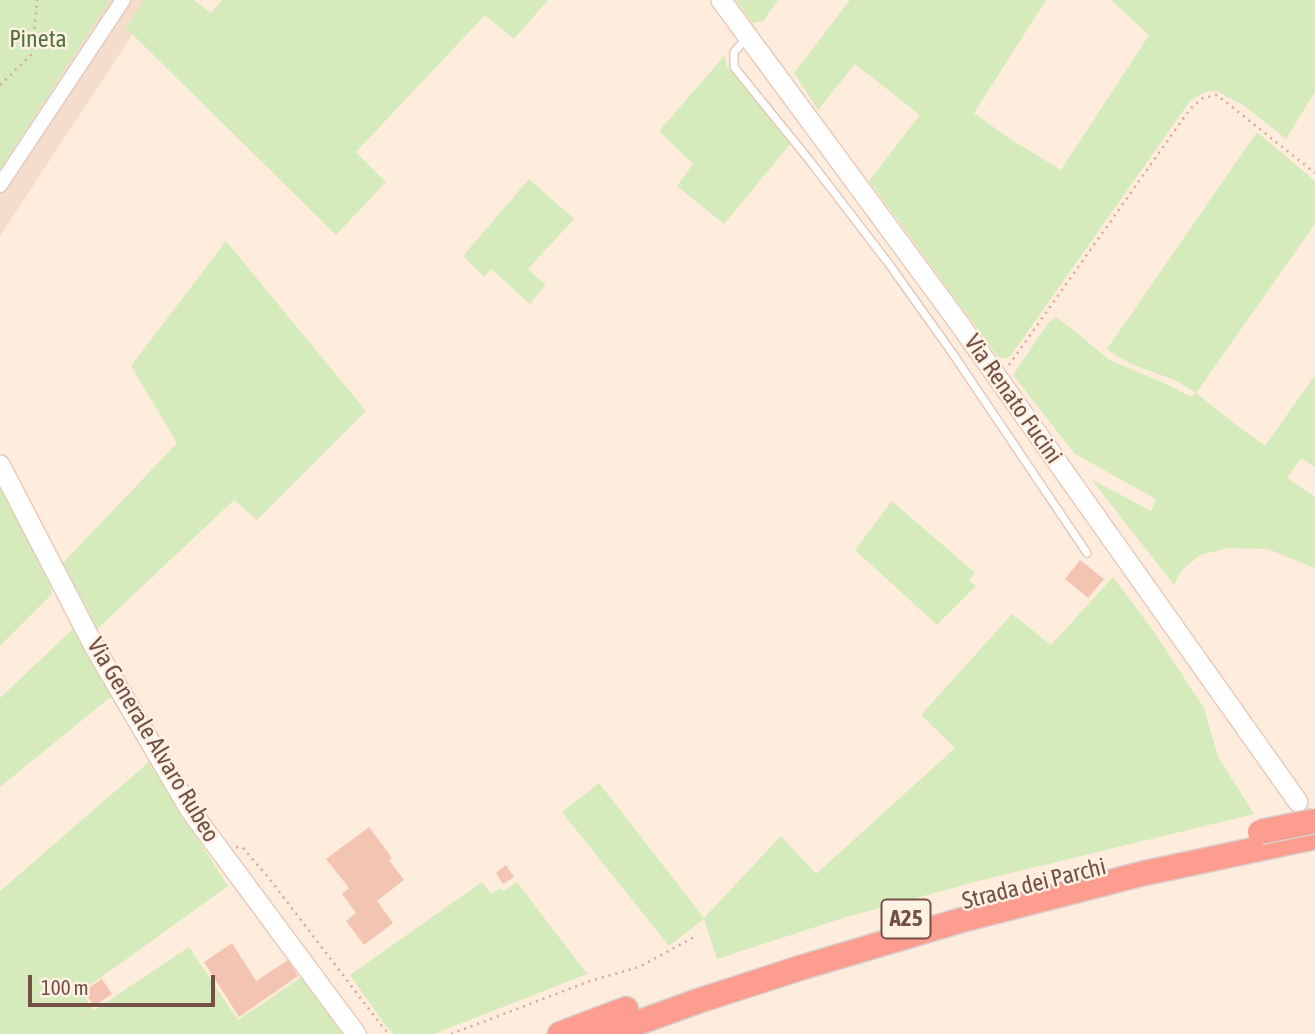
<!DOCTYPE html>
<html>
<head>
<meta charset="utf-8">
<style>
  body { margin:0 }
  #map { position:relative; width:1315px; height:1034px; overflow:hidden; background:#feecdd; font-family:"Asap Condensed",sans-serif }
  canvas { display:block }
  .scale { position:absolute; left:28px; top:975px; width:187px; height:32px; box-sizing:border-box; border:4px solid #744f44; border-top:0; padding-left:9px; font-size:21px; line-height:24px; white-space:nowrap; color:#744f44; -webkit-text-stroke:5px #fff1e4; paint-order:stroke }
</style>
</head>
<body>
<div id="map">
<canvas width="1315" height="1034"></canvas>
<div class="scale">100 m</div>
</div>
<script>
const ctx = document.querySelector('canvas').getContext('2d');
ctx.lineJoin = 'round';
function fillPath(path, color) { ctx.fillStyle = color; ctx.fill(path, 'evenodd'); }
const shape = rows => new Path2D(rows.map(r => 'M' + r).join(''));
function strokePath(path, color, width, dash) { ctx.strokeStyle = color; ctx.lineWidth = width; ctx.lineCap = dash ? 'butt' : 'round'; ctx.setLineDash(dash || []); ctx.stroke(path); }
function write(font, color, halo, rows, align = 'center') {
  ctx.font = font + ' "Asap Condensed",sans-serif'; ctx.lineWidth = 5; ctx.setLineDash([]); ctx.textBaseline = 'middle'; ctx.strokeStyle = halo; ctx.fillStyle = color; for (const [text, x, y, turn = 0] of rows) {
    ctx.save(); ctx.translate(x, y); ctx.rotate((+turn || 0) * Math.PI / 180); ctx.textAlign = isNaN(turn) ? turn : align; if (halo) ctx.strokeText(text, 0, 0); ctx.fillText(text, 0, 0); ctx.restore();
  }
}
const residential = shape([
  [0,0,155,0,0,236]
]);
const green = shape([
  [0,0,110,0,0,169],
  [144,0,194,0,211,13,222,0,548,0,514,39,485,15,356,152,386,182,336,235,126,28],
  [736,0,778,0,763,21,752,23],
  [850,0,1046,0,974,113,1010,139,1061,170,1149,35,1111,0,1315,0,1315,92,1286,139,1246,107,1217,91,1207,91,1190,101,1012,354,1006,359,998,357,869,181,920,115,855,64,818,110,794,73],
  [725,55,727,67,792,142,724,224,677,186,693,164,659,131],
  [1257,132,1315,181,1315,224,1196,393,1235,424,1265,446,1315,375,1315,467,1301,458,1287,478,1315,497,1315,568,1268,549,1228,548,1200,555,1182,570,1174,585,1091,479,1151,511,1156,499,1075,454,1013,375,1048,323,1056,317,1076,332,1109,360,1162,382,1191,397,1196,393,1177,381,1134,365,1115,355,1107,349],
  [529,179,574,219,528,269,546,285,530,304,491,269,484,277,463,256],
  [226,241,366,411,257,520,234,500,97,629,60,566,177,443,131,366],
  [0,477,48,577,52,594,0,646],
  [892,501,975,573,969,581,976,586,937,625,855,550],
  [1113,577,1154,632,1204,708,1218,757,1254,814,978,881,843,918,717,959,704,919,669,946,562,812,599,783,704,918,781,836,816,874,955,748,921,715,1012,614,1051,645],
  [75,627,113,695,0,787,0,698],
  [149,762,228,886,82,991,93,1011,189,947,238,1020,300,978,307,982,334,1021,346,1034,0,1034,0,891],
  [482,882,491,894,501,888,503,891,517,882,587,974,434,1034,394,1034,385,1025,350,975]
]);
const building = shape([
  [1080,560,1104,579,1088,598,1065,579],
  [369,827,392,858,389,860,404,880,377,901,393,923,364,945,346,921,356,913,342,894,349,888,326,859],
  [506,865,514,877,503,884,496,873],
  [232,943,256,981,288,960,298,976,239,1017,204,962],
  [102,979,112,994,94,1006,84,991]
]);
const path = shape([
  [0,85,32,54,37,0],
  [1009,365,1190,109,1203,98,1217,95,1315,173],
  [236,847,243,848,268,877,385,1030,391,1034],
  [451,1034,590,981,639,967,696,936]
]);
const lane = shape([
  [748,37,734,52,734,67,810,161,889,264,953,354,1087,553]
]);
const street = shape([
  [0,185,123,0]
]);
const secondary = shape([
  [721,0,956,319,1298,802],
  [0,465,95,648,190,810,356,1034]
]);
const highway = shape([
  [560,1034,626,1009],
  [607,1034,698,1001,803,967,962,920,1145,873,1315,837]
]);
const highwayBridge = shape([
  [1260,832,1315,821]
]);
const shields = [
  [906,919,49]
];
const shieldNames = [
  ["A25",906,919]
];
const parkNames = [
  ["Pineta",38,39]
];
const streetNames = [
  ["Via Renato Fucini",1013,399,55],
  ["Via Generale Alvaro Rubeo",153,740,59],
  ["Strada dei Parchi",1034,884,-14]
];
fillPath(residential, '#f5ddcb');
fillPath(green, '#d5ebbb');
fillPath(building, '#f4c4b3');
strokePath(lane, '#e3c9bc', 10);
strokePath(street, '#e3c9bc', 17);
strokePath(secondary, '#e9c9b8', 22);
strokePath(highway, '#d8cecb', 27);
strokePath(path, '#d8a897', 2.5, [2, 5]);
strokePath(lane, '#fff', 7);
strokePath(street, '#fff', 14);
strokePath(secondary, '#fff', 19);
strokePath(highway, '#fc9d8f', 24);
strokePath(highwayBridge, '#d8cecb', 27, []);
strokePath(highwayBridge, '#fc9d8f', 24);
for (const [x, y, w] of shields) { const box = new Path2D(); box.roundRect(x - w / 2, y - 19.5, w, 39, 5); ctx.fillStyle = '#fff1e4'; ctx.fill(box); strokePath(box, '#744f44', 2); }
write('bold 23px', '#744f44', null, shieldNames);
write('24px', '#52743a', '#fff1e4', parkNames);
write('24px', '#744f44', '#fff1e4', streetNames);
</script>
</body>
</html>
